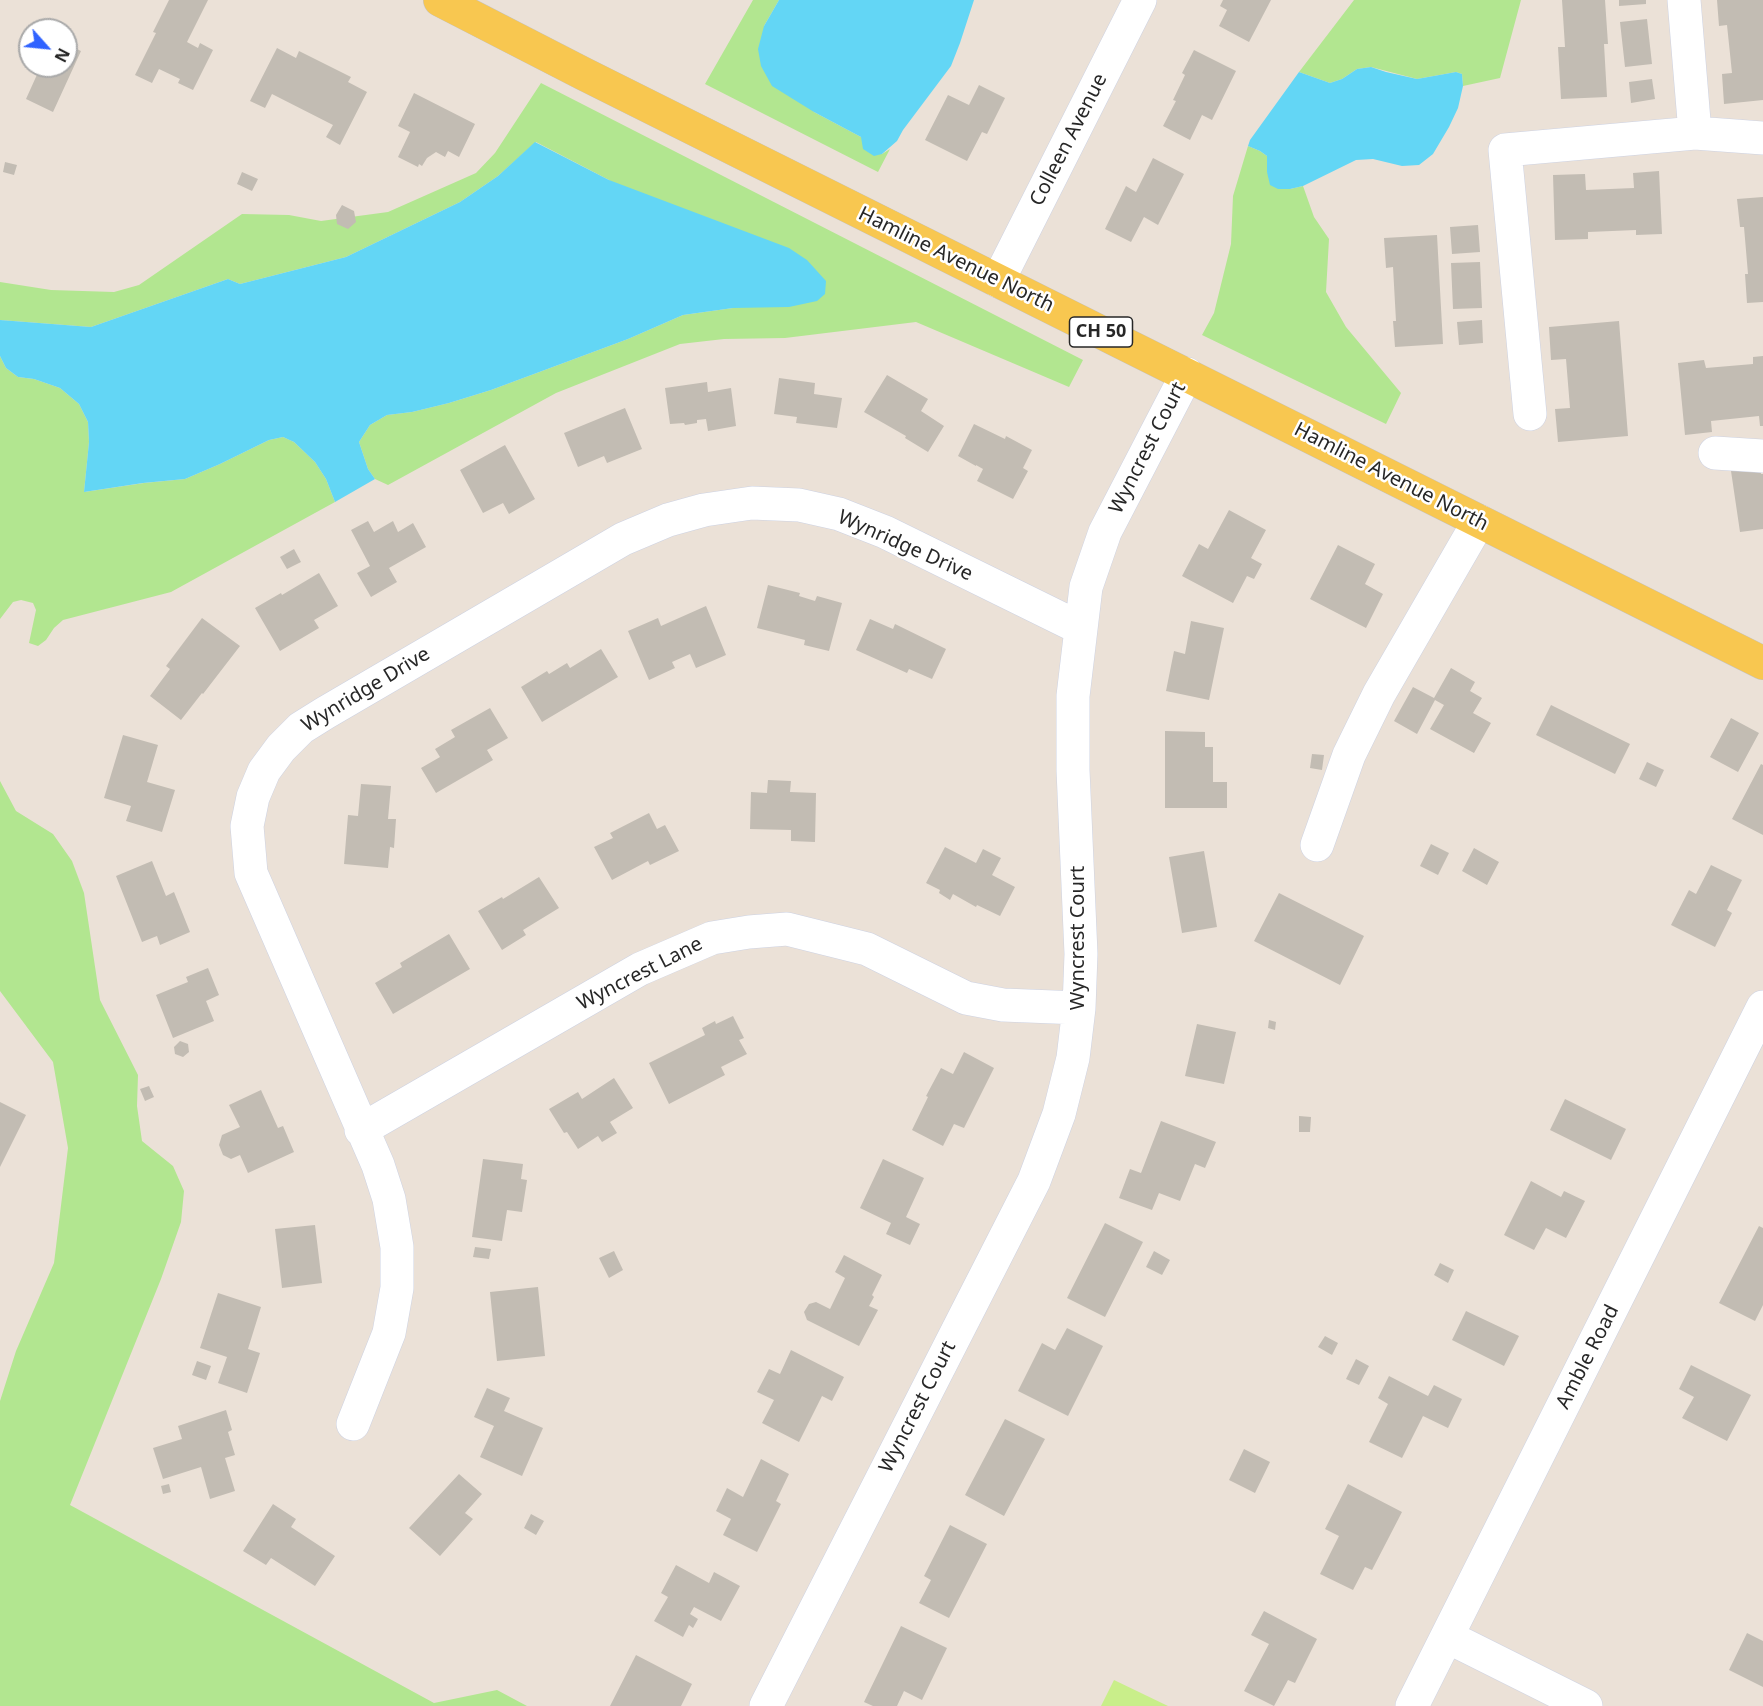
<!DOCTYPE html>
<html>
<head>
<meta charset="utf-8">
<style>
  body { margin:0 }
  #map { position:relative; width:1763px; height:1706px; overflow:hidden; background:#ebe1d7; font-family:"Noto Sans",sans-serif }
  canvas { display:block }
  .north { position:absolute; left:18px; top:18px; width:60px; height:60px; box-sizing:border-box; background:#fff; border:2px solid #a9a9a9; border-radius:50%; rotate:117deg; font-size:16px; font-weight:700; line-height:24px; text-align:center; color:#272727 }
  .north::after { content:''; display:block; margin:auto; width:21px; height:27px; background:#3063ff; clip-path:polygon(50% 0,100% 100%,50% 72%,0 100%) }
</style>
</head>
<body>
<div id="map">
<canvas width="1763" height="1706"></canvas>
<div class="north">N</div>
</div>
<script>
const ctx = document.querySelector('canvas').getContext('2d');
ctx.lineJoin = 'round';
function fillPath(path, color) { ctx.fillStyle = color; ctx.fill(path, 'evenodd'); }
const shape = rows => new Path2D(rows.map(r => 'M' + r).join(''));
function strokePath(path, color, width, dash) { ctx.strokeStyle = color; ctx.lineWidth = width; ctx.lineCap = dash ? 'butt' : 'round'; ctx.setLineDash(dash || []); ctx.stroke(path); }
function write(font, color, halo, rows, align = 'center') {
  ctx.font = font + ' "Noto Sans",sans-serif'; ctx.lineWidth = 5; ctx.setLineDash([]); ctx.textBaseline = 'middle'; ctx.strokeStyle = halo; ctx.fillStyle = color; for (const [text, x, y, turn = 0] of rows) {
    ctx.save(); ctx.translate(x, y); ctx.rotate((+turn || 0) * Math.PI / 180); ctx.textAlign = isNaN(turn) ? turn : align; if (halo) ctx.strokeText(text, 0, 0); ctx.fillText(text, 0, 0); ctx.restore();
  }
}
const green = shape([
  [753,0,779,0,764,26,814,112,861,137,882,154,890,149,878,172,705,84],
  [1354,0,1521,0,1500,78,1463,86,1462,74,1456,72,1417,79,1371,67,1357,69,1342,79,1330,83,1299,72],
  [541,83,1083,360,1069,387,916,322,785,338,724,339,680,344,556,393,388,485,375,479,368,469,359,442,370,425,387,415,412,412,449,403,491,390,628,339,683,315,733,308,609,180,536,142,498,176,460,202,346,257,240,284,228,279,91,327,0,320,0,282,51,290,114,292,139,285,242,214,289,215,321,221,388,212,476,173,495,153],
  [1248,146,1260,151,1267,156,1267,172,1290,189,1303,186,1314,217,1329,239,1326,292,1346,327,1401,393,1386,424,1202,335,1214,313,1231,244,1233,196],
  [0,356,6,368,18,377,34,379,60,388,79,404,88,422,89,442,84,492,144,483,185,479,220,464,269,440,283,437,294,442,315,462,326,479,335,502,171,592,63,620,54,628,46,640,38,646,29,643,36,610,33,603,21,600,13,602,0,619],
  [0,781,16,811,53,834,72,861,84,893,100,1000,138,1075,137,1106,142,1141,173,1166,184,1191,181,1222,161,1279,70,1505,434,1703,497,1690,527,1706,0,1706,0,1401,16,1351,54,1263,68,1148,53,1062,0,991]
]);
const pitch = shape([
  [1114,1680,1168,1706,1101,1706]
]);
const water = shape([
  [779,0,974,0,960,43,951,66,903,130,897,141,882,154,874,156,863,149,861,137,814,112,772,86,761,66,758,49,764,26],
  [1371,67,1386,72,1417,79,1456,72,1462,74,1463,86,1458,108,1449,127,1433,154,1419,165,1402,166,1373,159,1356,160,1303,186,1290,189,1278,189,1270,185,1267,172,1267,156,1260,151,1248,146,1250,140,1299,72,1330,83,1342,79,1357,69],
  [535,142,609,180,789,248,807,260,826,281,825,294,817,301,789,307,733,308,683,315,628,339,491,390,449,403,412,412,387,415,370,425,359,442,368,469,375,479,335,502,326,479,315,462,294,442,283,437,269,440,220,464,185,479,143,483,84,492,89,442,88,422,79,404,60,388,34,379,18,377,6,368,0,356,0,320,91,327,228,279,240,284,346,257,460,202,498,176]
]);
const building = shape([
  [169,0,208,0,187,42,198,48,200,43,213,50,193,90,178,83,180,79,159,69,152,83,135,75,156,33,153,32],
  [1223,0,1271,0,1249,42,1219,26,1227,10,1220,6],
  [1562,0,1605,0,1608,44,1604,44,1607,97,1561,99,1558,47,1565,47],
  [1619,0,1646,0,1646,4,1619,6],
  [1717,0,1763,0,1763,100,1724,104,1722,74,1732,73,1727,25,1719,26],
  [1647,19,1652,64,1625,67,1620,22],
  [66,44,81,51,53,112,26,99,40,68,35,66,66,66],
  [277,48,296,58,299,51,351,77,348,82,367,92,340,145,326,137,333,125,272,94,265,108,250,101],
  [1194,50,1236,71,1212,120,1202,115,1190,140,1163,126,1176,101,1173,100,1185,75,1182,73],
  [1652,79,1655,99,1631,103,1629,82],
  [979,85,1005,98,987,134,982,132,967,161,925,140,948,95,969,105],
  [414,93,475,124,459,157,448,151,445,157,436,152,427,158,422,166,419,164,418,167,398,157,410,132,398,126],
  [1153,158,1184,174,1158,225,1144,217,1131,242,1105,229,1126,186,1136,192],
  [5,162,17,165,14,175,3,172],
  [1659,171,1662,234,1636,235,1636,230,1588,232,1588,239,1555,240,1553,175,1585,174,1586,190,1634,188,1633,173],
  [242,172,258,179,252,191,237,184],
  [1763,197,1763,302,1747,303,1745,274,1748,274,1744,227,1740,227,1737,199],
  [342,205,354,211,356,222,348,229,337,224,336,215],
  [1478,225,1480,252,1452,254,1450,227],
  [1437,235,1443,344,1395,347,1393,321,1396,321,1393,267,1386,268,1384,238],
  [1480,262,1482,308,1453,309,1451,263],
  [1482,320,1483,343,1459,345,1457,322],
  [1619,321,1628,436,1558,442,1555,409,1570,408,1566,359,1551,360,1549,327],
  [1763,356,1763,426,1760,426,1759,416,1711,421,1712,432,1685,435,1678,363,1704,360,1706,368,1753,364,1753,357],
  [887,375,928,399,921,411,944,426,928,452,905,438,906,436,864,412],
  [779,378,815,383,814,394,842,398,837,428,796,423,797,417,774,414],
  [707,382,708,392,731,388,736,426,708,431,706,419,697,420,697,423,685,425,684,423,670,424,665,388],
  [625,408,642,449,607,463,604,456,578,467,564,433],
  [974,424,1005,439,1006,436,1032,450,1023,468,1028,471,1013,499,977,481,983,469,976,465,976,466,958,456],
  [505,445,535,499,509,514,503,503,483,513,460,470],
  [1760,466,1761,474,1763,474,1763,529,1740,532,1731,471],
  [1229,510,1266,530,1251,558,1262,564,1254,579,1247,576,1233,603,1182,576,1199,544,1208,549],
  [368,521,374,532,393,521,398,532,413,523,426,547,389,568,397,582,371,597,357,573,370,566,351,530],
  [1338,545,1375,564,1365,584,1383,594,1366,628,1310,599],
  [294,549,301,562,287,569,280,557],
  [319,573,338,606,314,620,319,628,280,651,255,608,281,593,282,595],
  [768,585,800,593,799,596,815,601,817,596,842,603,829,651,804,645,805,640,757,628],
  [706,606,726,655,696,668,690,654,672,662,675,668,649,680,628,631,658,618,661,626],
  [202,618,240,646,203,694,202,693,181,720,150,696,170,669,166,666],
  [870,619,893,629,895,624,946,649,932,679,909,669,907,673,856,650],
  [1191,621,1224,628,1209,700,1166,691,1174,651,1185,654],
  [601,649,618,677,542,722,521,687,547,671,549,674,567,663,570,668],
  [1451,668,1475,682,1470,691,1482,698,1473,713,1491,723,1474,753,1430,729,1444,705,1435,700,1417,734,1394,721,1413,687,1434,698],
  [1551,705,1630,744,1615,774,1536,735],
  [490,708,508,738,487,750,493,760,436,793,421,768,440,757,435,749,455,737,451,730],
  [1731,718,1759,733,1738,772,1710,757],
  [1165,731,1205,732,1205,747,1213,747,1213,782,1227,782,1227,808,1165,808],
  [123,735,158,745,147,782,175,790,162,832,126,821,131,806,104,798],
  [1312,754,1324,755,1322,770,1310,768],
  [1647,762,1664,770,1656,787,1639,779],
  [1761,764,1763,765,1763,835,1732,819],
  [768,780,791,781,790,792,816,793,815,842,791,841,791,830,750,829,751,792,767,793],
  [361,784,391,786,388,819,396,819,394,848,390,847,388,868,344,864,348,815,358,816],
  [649,813,657,829,665,825,679,851,650,865,648,861,612,880,594,847,613,838,610,833],
  [1431,844,1449,853,1438,875,1420,866],
  [945,847,976,863,983,849,1001,858,992,875,1015,887,1000,916,977,905,976,907,953,894,950,900,939,893,940,890,926,883],
  [1474,848,1499,862,1487,885,1462,871],
  [1204,851,1217,927,1182,933,1169,857],
  [152,861,166,896,174,892,190,932,160,945,157,936,142,942,116,876],
  [1711,865,1742,880,1727,910,1732,913,1715,947,1671,925,1689,890,1696,894],
  [539,877,559,908,523,930,526,935,502,950,478,911,502,897,503,899],
  [1279,893,1364,936,1340,985,1254,941],
  [449,934,470,969,393,1014,375,983,402,967,400,963],
  [208,968,219,995,206,1001,214,1021,173,1038,156,995,188,982,186,977],
  [733,1016,744,1038,739,1040,747,1054,721,1067,725,1075,669,1104,649,1063,705,1035,702,1028,715,1021,716,1024],
  [1269,1020,1276,1022,1275,1030,1268,1028],
  [1197,1024,1236,1032,1224,1084,1185,1076],
  [180,1041,188,1044,189,1052,183,1057,175,1054,174,1047],
  [964,1052,994,1068,964,1128,954,1124,943,1146,912,1130,928,1097,926,1096,941,1068,953,1074],
  [614,1078,633,1108,610,1122,617,1133,602,1142,598,1136,578,1149,567,1132,564,1133,549,1109,578,1092,582,1099],
  [149,1086,154,1097,145,1101,140,1089],
  [261,1090,278,1128,283,1126,294,1152,248,1173,240,1155,231,1159,223,1155,219,1145,222,1135,240,1127,229,1105],
  [1565,1099,1626,1129,1611,1160,1550,1130],
  [0,1102,26,1115,0,1167],
  [1299,1116,1311,1117,1310,1132,1299,1132],
  [1161,1121,1216,1142,1205,1168,1195,1164,1180,1201,1159,1193,1152,1210,1119,1198,1130,1169,1141,1173],
  [483,1159,523,1164,521,1179,527,1180,522,1212,507,1210,502,1241,472,1237],
  [883,1159,924,1178,906,1217,920,1224,910,1245,886,1234,891,1223,860,1208],
  [1531,1181,1561,1197,1564,1191,1585,1201,1566,1238,1546,1228,1534,1250,1504,1235],
  [1105,1223,1143,1242,1105,1317,1067,1298],
  [315,1225,322,1283,282,1288,275,1229],
  [1759,1226,1763,1228,1763,1305,1755,1321,1719,1303],
  [475,1247,491,1249,489,1259,473,1257],
  [614,1251,623,1270,609,1278,599,1258],
  [1154,1251,1170,1260,1162,1275,1146,1267],
  [844,1255,882,1275,872,1295,874,1297,869,1306,878,1310,859,1346,807,1320,804,1312,809,1304,816,1302,830,1309,845,1278,835,1272],
  [1440,1263,1454,1270,1448,1283,1434,1275],
  [538,1287,545,1356,497,1361,490,1292],
  [218,1293,261,1307,248,1349,260,1353,247,1393,218,1383,227,1357,200,1348],
  [1466,1311,1519,1336,1504,1366,1452,1340],
  [1067,1328,1103,1346,1068,1416,1018,1391,1042,1343,1055,1350],
  [1325,1336,1338,1343,1332,1355,1318,1347],
  [791,1350,844,1377,832,1401,822,1396,799,1442,762,1423,774,1400,757,1392,769,1369,780,1374],
  [1356,1359,1369,1366,1359,1385,1346,1379],
  [197,1361,211,1366,206,1380,192,1375],
  [1691,1365,1751,1395,1727,1441,1682,1418,1694,1397,1679,1389],
  [1389,1376,1428,1396,1434,1385,1462,1399,1448,1428,1423,1416,1402,1458,1369,1442,1388,1404,1378,1398],
  [487,1388,510,1398,504,1411,543,1428,522,1476,480,1457,494,1426,474,1417],
  [226,1410,232,1430,228,1432,235,1455,225,1458,235,1491,210,1499,201,1467,163,1479,153,1448,182,1439,178,1426],
  [1005,1419,1045,1439,1004,1516,965,1495],
  [1244,1449,1270,1462,1255,1493,1229,1480],
  [761,1459,789,1474,776,1501,781,1504,757,1552,723,1535,731,1519,716,1511,727,1488,743,1497],
  [459,1474,482,1494,465,1513,473,1519,440,1556,409,1528],
  [169,1484,171,1492,163,1494,161,1486],
  [1348,1484,1402,1512,1372,1570,1365,1567,1353,1590,1320,1574,1339,1536,1325,1529],
  [273,1504,296,1519,291,1527,335,1556,315,1586,271,1558,266,1565,243,1551],
  [531,1514,544,1521,536,1535,524,1528],
  [950,1525,987,1544,949,1618,919,1603,931,1580,924,1576],
  [676,1565,709,1583,714,1572,740,1586,721,1621,694,1607,690,1614,698,1619,693,1628,689,1625,683,1637,654,1621,668,1597,661,1593],
  [1264,1611,1317,1639,1295,1683,1288,1680,1274,1706,1244,1691,1269,1644,1251,1635],
  [901,1626,947,1648,922,1700,904,1691,897,1706,873,1706,864,1702],
  [1747,1633,1763,1641,1763,1687,1729,1670],
  [636,1655,692,1684,681,1706,610,1706]
]);
const minor = shape([
  [1684,0,1695,133],
  [998,281,1140,0],
  [1530,414,1505,150,1695,133,1763,138],
  [1715,453,1763,456],
  [1317,845,1349,755,1379,694,1479,521],
  [361,1130,640,969,712,938,749,932,787,929,867,949,966,998,1003,1005,1079,1008],
  [353,1424,389,1333,397,1288,397,1247,389,1199,378,1165,251,873,247,826,253,797,264,771,281,748,301,728,325,713,623,539,668,520,704,510,752,503,799,505,839,514,885,532,1080,628],
  [1448,1637,1586,1706],
  [766,1706,1034,1181,1059,1114,1073,1058,1079,1008,1081,954,1073,770,1073,696,1086,587,1105,532,1187,374],
  [1412,1706,1763,1007]
]);
const major = shape([
  [440,0,584,74,1763,663]
]);
const shields = [
  [1101,332,63]
];
const shieldNames = [
  ["CH 50",1101,332]
];
const streetNames = [
  ["Colleen Avenue",1069,140,-63],
  ["Hamline Avenue North",956,260,26],
  ["Wyncrest Court",1148,448,-63],
  ["Hamline Avenue North",1391,477,27],
  ["Wynridge Drive",905,546,24],
  ["Wynridge Drive",366,690,-31],
  ["Wyncrest Court",1078,938,-90],
  ["Wyncrest Lane",640,974,-27],
  ["Amble Road",1588,1357,-63],
  ["Wyncrest Court",918,1407,-63]
];
fillPath(green, '#b2e690');
fillPath(pitch, '#c9ee8a');
fillPath(water, '#63d6f5');
fillPath(building, '#c2bcb3');
strokePath(minor, '#cdd2e2', 34);
strokePath(major, '#c3c3c3', 34);
strokePath(minor, '#fff', 33);
strokePath(major, '#f8c750', 33);
for (const [x, y, w] of shields) { const box = new Path2D(); box.roundRect(x - w / 2, y - 15, w, 30, 4.5); ctx.fillStyle = '#fff'; ctx.fill(box); strokePath(box, '#272727', 1.5); }
write('bold 18px', '#272727', null, shieldNames);
write('20px', '#272727', '#fff', streetNames);
</script>
</body>
</html>
